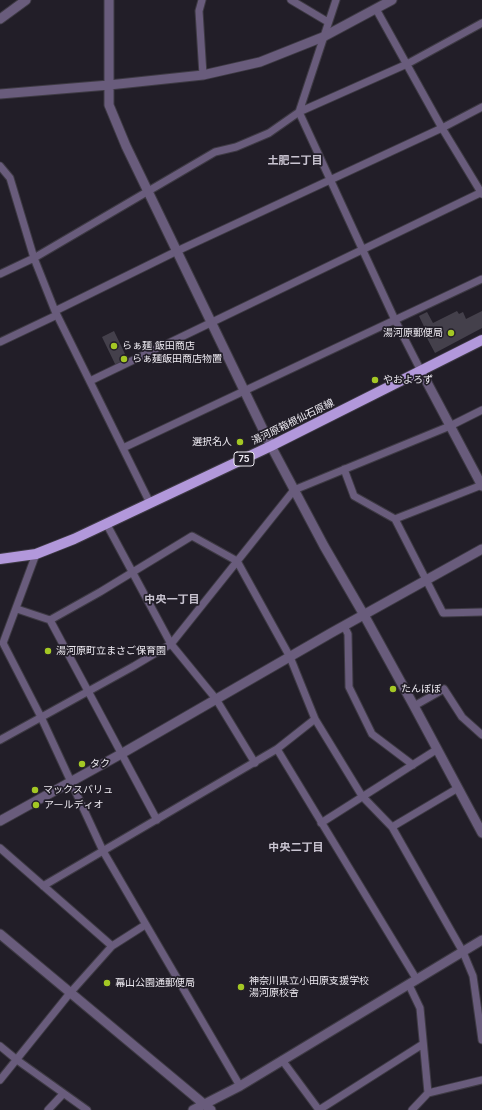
<!DOCTYPE html>
<html>
<head>
<meta charset="utf-8">
<style>
  body { margin:0 }
  canvas { display:block; background:#221e28 }
</style>
</head>
<body>
<canvas width="482" height="1110"></canvas>
<script>
const ctx = document.querySelector('canvas').getContext('2d');
ctx.lineJoin = 'round';
function fillPath(path, color) { ctx.fillStyle = color; ctx.fill(path, 'evenodd'); }
const shape = rows => new Path2D(rows.map(r => 'M' + r).join(''));
function strokePath(path, color, width, dash) { ctx.strokeStyle = color; ctx.lineWidth = width; ctx.lineCap = dash ? 'butt' : 'round'; ctx.setLineDash(dash || []); ctx.stroke(path); }
function write(font, color, halo, rows, align = 'center') {
  ctx.font = font + ' Inter,"Noto Sans JP",sans-serif'; ctx.lineWidth = 3.5; ctx.setLineDash([]); ctx.textBaseline = 'middle'; ctx.strokeStyle = halo; ctx.fillStyle = color; for (const [text, x, y, turn = 0] of rows) {
    ctx.save(); ctx.translate(x, y); ctx.rotate((+turn || 0) * Math.PI / 180); ctx.textAlign = isNaN(turn) ? turn : align; if (halo) ctx.strokeText(text, 0, 0); ctx.fillText(text, 0, 0); ctx.restore();
  }
}
const building = shape([
  [457,311,459,314,463,312,466,319,482,311,482,328,435,353,427,338,429,337,419,316,427,312,433,323],
  [114,331,125,354,120,357,123,363,116,366,102,337]
]);
const minor = shape([
  [202,0,199,11,203,75],
  [291,0,328,22],
  [336,0,299,112,395,320,421,371],
  [376,9,442,128,482,194],
  [0,166,10,178,34,258,55,311,150,503],
  [0,274,34,258,215,152,236,147,269,133,299,112,407,64,482,23],
  [55,311,177,251,442,128,482,107],
  [0,342,57,315],
  [90,381,482,192],
  [123,448,482,279],
  [344,469,354,496,395,519,443,613,482,612],
  [395,519,482,485],
  [106,523,171,644,216,699,255,763],
  [36,554,3,643,41,717,103,851,240,1086],
  [17,609,50,620,100,592,192,536,237,561,290,657,315,719,362,796,392,827,463,952,473,976,482,1040],
  [50,620,157,820],
  [344,626,348,634,349,687,372,734,413,765],
  [414,706,444,689,462,717,482,735],
  [0,740,134,666,171,644,294,490,450,426,482,410],
  [277,749,315,719],
  [321,823,436,750],
  [392,827,458,788],
  [0,848,112,946],
  [43,886,277,749,417,980],
  [409,985,420,1008,428,1093],
  [0,1046,17,1060,87,1110],
  [282,1060,319,1110],
  [0,1080,70,993,112,946,145,925],
  [48,1110,63,1094],
  [319,1110,423,1044],
  [412,1110,428,1093,482,1080]
]);
const tertiary = shape([
  [109,0,109,105,126,146,271,446,324,546,364,615,414,706,482,833],
  [0,19,26,0],
  [0,94,109,85,203,75,260,62,323,37,392,0],
  [421,371,482,486],
  [0,821,121,754,331,633,482,549],
  [0,934,211,1110],
  [193,1110,240,1086,482,940]
]);
const primary = shape([
  [0,559,36,554,74,539,271,446,482,340]
]);
const markers = [
  [451,333,4,"#a4c824"],
  [114,346,4,"#a4c824"],
  [124,359,4,"#a4c824"],
  [375,380,4,"#a4c824"],
  [240,442,4,"#a4c824"],
  [48,651,4,"#a4c824"],
  [393,689,4,"#a4c824"],
  [82,764,4,"#a4c824"],
  [35,790,4,"#a4c824"],
  [36,805,4,"#a4c824"],
  [107,983,4,"#a4c824"],
  [241,987,4,"#a4c824"]
];
const shields = [
  [244,459,20]
];
const shieldNames = [
  ["75",244,459]
];
const poiNames = [
  ["湯河原郵便局",443,333,"right"],
  ["らぁ麺 飯田商店",122,346],
  ["らぁ麺飯田商店物置",132,359],
  ["やおよろず",383,380],
  ["選択名人",232,442,"right"],
  ["湯河原町立まさご保育園",56,651],
  ["たんぽぽ",401,689],
  ["タク",90,764],
  ["マックスバリュ",43,790],
  ["アールディオ",44,805],
  ["神奈川県立小田原支援学校",249,981],
  ["湯河原校舎",249,993],
  ["幕山公園通郵便局",115,983]
];
const streetNames = [
  ["湯河原箱根仙石原線",293,422,-26]
];
const neighbourhoodNames = [
  ["土肥二丁目",295,161],
  ["中央一丁目",172,600],
  ["中央二丁目",296,848]
];
fillPath(building, '#44404b');
strokePath(minor, '#3e3a44', 9);
strokePath(tertiary, '#3e3a44', 11);
strokePath(primary, '#3e3a44', 12);
strokePath(minor, '#695c7c', 7);
strokePath(tertiary, '#695c7c', 9);
strokePath(primary, '#b298db', 10);
for (const [x, y, r, color] of markers) { const dot = new Path2D(); dot.arc(x, y, r, 0, 2 * Math.PI); ctx.fillStyle = color; ctx.fill(dot); strokePath(dot, '#221e28', 1.5); }
for (const [x, y, w] of shields) { const box = new Path2D(); box.roundRect(x - w / 2, y - 7, w, 14, 3); ctx.fillStyle = '#221e28'; ctx.fill(box); strokePath(box, '#ece9f0', 1); }
write('bold 9px', '#ece9f0', null, shieldNames);
write('10px', '#ece9f0', '#221e28', poiNames, 'left');
write('10px', '#ece9f0', '#221e28', streetNames);
write('bold 11px', '#c9c4d1', '#221e28', neighbourhoodNames);
</script>
</body>
</html>
